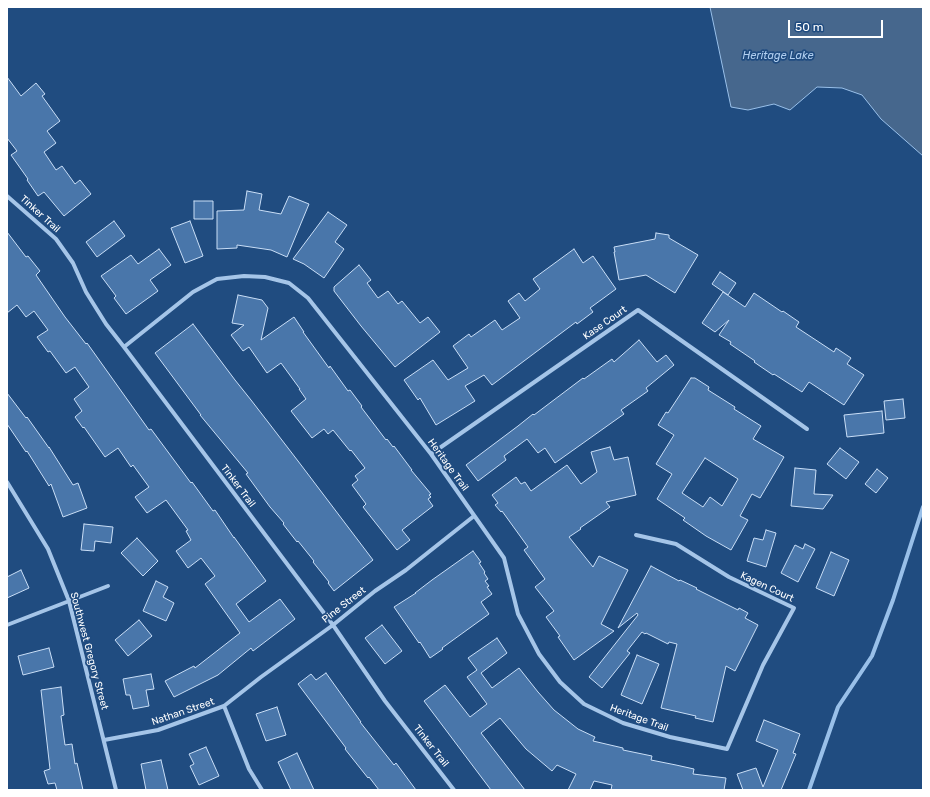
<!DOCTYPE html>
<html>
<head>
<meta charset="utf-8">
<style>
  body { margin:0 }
  #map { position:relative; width:930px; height:797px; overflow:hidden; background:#204c80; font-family:Rubik,sans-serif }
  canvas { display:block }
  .frame { position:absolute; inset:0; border:8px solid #fff; pointer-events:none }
  .scale { position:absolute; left:788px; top:20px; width:95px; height:18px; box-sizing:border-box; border:2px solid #fff; border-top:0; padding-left:5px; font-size:12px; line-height:14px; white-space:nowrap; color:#fff; -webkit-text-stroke:3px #204c80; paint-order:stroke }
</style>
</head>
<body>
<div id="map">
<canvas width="930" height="797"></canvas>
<div class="frame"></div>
<div class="scale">50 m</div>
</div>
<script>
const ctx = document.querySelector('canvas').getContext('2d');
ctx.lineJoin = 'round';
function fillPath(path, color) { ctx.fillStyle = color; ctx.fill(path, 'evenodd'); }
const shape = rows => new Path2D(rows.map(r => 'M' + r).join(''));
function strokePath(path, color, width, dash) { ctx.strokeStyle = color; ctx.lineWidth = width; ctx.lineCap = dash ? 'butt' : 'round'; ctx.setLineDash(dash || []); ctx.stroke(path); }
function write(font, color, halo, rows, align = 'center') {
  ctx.font = font + ' Rubik,sans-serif'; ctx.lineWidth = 3.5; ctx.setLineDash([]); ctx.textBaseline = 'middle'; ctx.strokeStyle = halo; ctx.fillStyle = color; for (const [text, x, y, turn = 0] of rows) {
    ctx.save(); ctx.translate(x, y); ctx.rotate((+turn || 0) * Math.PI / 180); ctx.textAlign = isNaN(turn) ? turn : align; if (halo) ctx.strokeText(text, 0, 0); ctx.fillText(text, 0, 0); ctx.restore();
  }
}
const water = shape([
  [710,7,923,7,923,156,881,119,862,95,842,88,817,87,790,110,774,104,748,110,731,107,710,7]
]);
const stream = shape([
  [809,790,838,707,872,656,893,600,923,507]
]);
const building = shape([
  [7,77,21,96,36,83,45,94,42,96,60,121,47,131,56,143,44,152,56,170,62,166,75,184,80,180,91,194,64,216,44,192,38,196,27,180,28,179,11,155,17,151,7,138,7,77],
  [247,191,262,194,259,210,281,214,289,196,309,204,287,257,271,250,237,245,237,248,217,249,217,211,244,210,247,191],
  [194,201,213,201,213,219,194,219,194,201],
  [328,212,347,225,335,242,344,249,324,278,304,264,293,259,328,212],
  [114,221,125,236,97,257,86,242,114,221],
  [190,221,203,256,185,263,171,228,190,221],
  [7,232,26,257,28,256,40,271,36,275,65,317,86,344,87,343,149,430,151,429,191,483,192,482,213,511,215,510,234,538,234,537,266,581,236,604,249,622,280,599,295,619,253,651,251,648,218,675,174,697,165,681,194,666,195,668,240,633,205,584,215,576,201,558,188,568,176,551,191,540,186,531,188,530,166,500,147,513,135,497,149,487,133,465,131,467,118,448,105,457,84,427,83,428,75,417,82,411,74,399,89,387,75,367,66,373,50,351,48,352,37,337,48,330,34,311,26,317,17,305,7,313,7,232],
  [656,233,669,235,669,238,698,255,675,293,646,275,619,280,614,252,615,252,614,247,655,239,656,233],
  [159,249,171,265,150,280,158,291,126,314,114,298,116,296,101,276,131,255,138,264,159,249],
  [574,249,583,263,593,256,616,289,590,308,593,312,577,324,576,322,492,385,484,375,465,386,475,401,436,425,420,398,418,400,404,380,433,360,448,380,468,368,453,346,469,334,471,337,495,320,502,330,520,318,508,301,519,293,525,301,540,289,533,279,574,249],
  [359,265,371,280,367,283,378,298,388,291,398,304,402,301,420,323,428,317,440,332,395,367,361,326,334,291,334,287,359,265],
  [720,272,736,283,728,295,712,284,720,272],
  [723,292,745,307,754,293,782,312,783,311,799,322,796,327,834,352,836,348,851,358,847,364,864,375,844,405,809,382,802,392,774,374,773,375,754,362,755,361,730,344,731,342,719,335,729,320,715,332,702,323,723,292],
  [238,295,262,300,268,308,261,340,294,317,304,332,303,332,329,368,330,366,348,391,350,390,362,406,361,407,386,440,387,439,393,447,394,446,412,470,411,470,431,494,429,495,431,497,428,499,433,506,402,530,410,540,397,550,363,507,366,504,352,485,358,480,355,476,365,468,351,450,350,451,333,430,328,434,324,429,312,438,291,411,306,399,299,389,300,389,281,363,267,373,249,347,243,351,231,335,244,325,232,323,238,295],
  [193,324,235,380,251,400,268,422,298,461,373,560,334,591,328,583,329,582,313,562,314,561,298,541,297,542,283,524,284,523,270,507,246,474,248,473,200,415,201,415,155,353,193,324],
  [639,340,657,362,666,355,674,365,646,388,648,391,621,410,624,414,555,463,545,448,538,453,527,439,504,456,506,460,478,481,466,465,518,426,533,414,534,415,583,378,584,379,612,359,614,362,639,340],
  [691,378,695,378,709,387,708,390,735,407,734,409,761,426,753,439,784,457,760,498,752,494,740,516,748,520,731,550,706,536,683,520,685,518,657,499,672,474,656,464,674,435,658,425,666,412,668,413,691,378],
  [705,458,738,479,722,506,710,497,703,507,682,493,705,458],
  [7,393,26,418,27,417,49,448,49,447,73,485,78,483,87,508,63,517,51,484,49,486,27,451,26,452,7,424,7,393],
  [903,399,905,418,886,420,884,401,903,399],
  [882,411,884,433,847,437,844,415,882,411],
  [610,447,614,460,628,457,636,495,606,502,610,507,580,528,581,529,569,537,593,567,599,556,628,570,601,624,614,631,574,660,558,637,560,636,546,617,554,611,535,587,545,579,524,550,528,547,502,511,501,512,495,505,498,503,492,495,516,477,521,484,525,482,531,491,567,465,581,484,597,472,591,452,610,447],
  [840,448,859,462,846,479,827,464,840,448],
  [795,468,816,470,814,494,833,495,823,509,791,506,795,468],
  [877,469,888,478,876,493,865,484,877,469],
  [84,524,113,527,111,543,95,541,94,551,81,550,84,524],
  [766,530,776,533,766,567,747,561,754,538,763,540,766,530],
  [137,538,158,561,143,576,121,553,137,538],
  [805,544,815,549,798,582,781,573,795,545,803,549,805,544],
  [473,551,481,562,479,563,485,572,484,573,488,579,485,581,489,586,487,587,492,594,481,602,489,614,442,648,443,649,430,658,420,642,419,643,394,607,416,593,415,593,432,580,473,551],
  [831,552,849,560,834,596,816,588,831,552],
  [651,566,679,581,680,580,697,588,696,589,738,610,739,608,748,613,745,618,758,625,735,671,726,666,713,722,695,718,696,716,661,708,677,644,669,642,668,644,646,633,645,634,642,632,627,651,630,653,602,688,589,677,638,615,637,613,618,628,651,566],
  [21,570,29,588,7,598,7,577,21,570],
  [156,581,168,587,163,597,174,603,166,621,143,611,156,581],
  [139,620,152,636,128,656,115,640,139,620],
  [382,625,402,651,385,664,365,638,382,625],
  [497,638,507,653,481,673,492,688,519,668,538,692,554,710,578,729,595,737,593,741,623,748,623,750,652,756,651,760,676,765,694,769,693,774,726,778,724,790,611,790,612,785,594,781,590,790,568,790,576,774,557,765,552,771,526,749,500,718,481,733,525,790,491,790,424,701,445,685,470,717,487,704,467,677,477,670,468,658,497,638],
  [49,648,54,667,23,675,18,656,49,648],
  [637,655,659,664,642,704,621,695,637,655],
  [326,673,361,722,360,722,394,765,396,763,416,790,379,790,369,777,368,778,345,749,346,748,298,684,311,674,316,680,326,673],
  [151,674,154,689,146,690,149,706,133,709,130,695,126,695,123,679,151,674],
  [61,687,64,715,61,716,65,745,72,744,75,764,77,763,83,790,57,790,55,783,48,784,44,771,50,769,41,690,61,687],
  [277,707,286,735,266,741,256,714,277,707],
  [764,720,800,734,793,753,796,754,781,790,743,790,737,774,756,768,763,787,778,750,756,741,764,720],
  [206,747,219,776,199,785,190,766,194,764,189,754,206,747],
  [297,753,314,790,291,790,278,762,297,753],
  [161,760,168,790,146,790,141,764,161,760]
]);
const street = shape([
  [7,196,56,239,73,263,86,292,106,324,124,347,333,625,385,701,454,790],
  [124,347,193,292,217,279,244,276,265,277,289,283,308,298,431,454,504,558,518,614,539,654,560,682,584,704,623,723,670,737,727,749,763,665,794,608,729,577,676,544,636,535],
  [431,454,638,310,807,429],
  [7,482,48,549,69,601,116,790],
  [7,625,108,586],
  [224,706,249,769,262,790],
  [104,740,158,730,224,706,261,677,333,625,375,591,406,570,474,516]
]);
const streetNames = [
  ["Tinker Trail",40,214,42],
  ["Kase Court",605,323,-35],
  ["Heritage Trail",448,465,54],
  ["Tinker Trail",238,486,53],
  ["Kagen Court",767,587,25],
  ["Pine Street",344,605,-38],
  ["Southwest Gregory Street",89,651,75],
  ["Nathan Street",183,712,-19],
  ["Heritage Trail",639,718,20],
  ["Tinker Trail",431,746,52]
];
const waterNames = [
  ["Heritage Lake",778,56]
];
fillPath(water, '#46678d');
strokePath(water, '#99c0e9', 1);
strokePath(stream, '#99c0e9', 4);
fillPath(building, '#4976aa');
strokePath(building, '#c9def6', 1);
strokePath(street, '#a5c5e8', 4);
write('10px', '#fff', '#204c80', streetNames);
write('italic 11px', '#b1cff0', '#204c80', waterNames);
</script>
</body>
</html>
